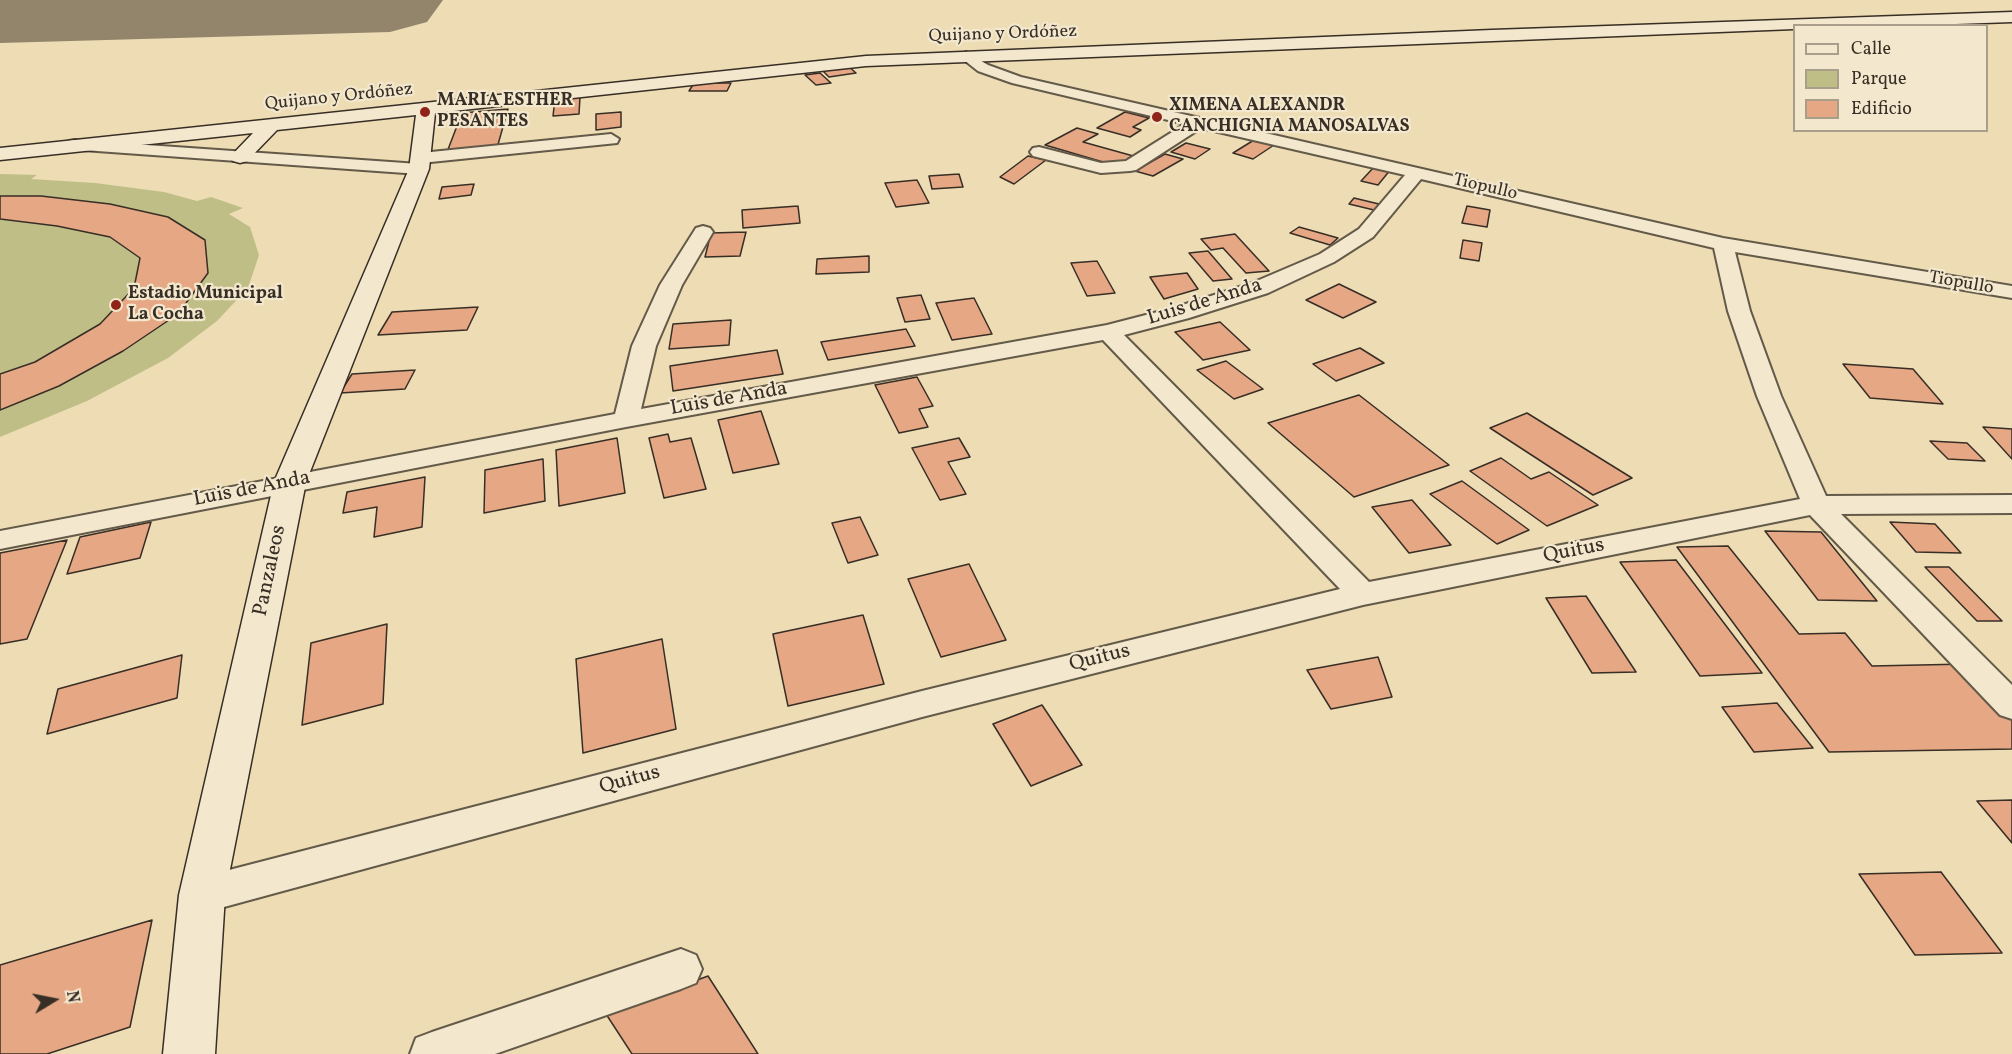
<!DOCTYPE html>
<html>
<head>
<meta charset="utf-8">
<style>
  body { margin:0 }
  #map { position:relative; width:2012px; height:1054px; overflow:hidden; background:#eddcb4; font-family:Vollkorn,serif }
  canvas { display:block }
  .legend { position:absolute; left:1793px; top:24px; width:195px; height:108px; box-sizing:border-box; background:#f3e8ce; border:2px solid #a89e8a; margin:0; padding:8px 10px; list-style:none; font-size:18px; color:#372e25 }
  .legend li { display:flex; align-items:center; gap:12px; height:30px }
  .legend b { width:30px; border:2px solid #a89e8a }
  .north { position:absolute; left:24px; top:970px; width:60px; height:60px; -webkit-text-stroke:4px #f3e8ce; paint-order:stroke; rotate:80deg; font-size:16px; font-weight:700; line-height:24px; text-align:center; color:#372e25 }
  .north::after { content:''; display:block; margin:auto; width:21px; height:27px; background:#372e25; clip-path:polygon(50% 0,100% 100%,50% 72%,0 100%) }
</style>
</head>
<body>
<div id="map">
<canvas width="2012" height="1054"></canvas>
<ul class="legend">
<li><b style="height:8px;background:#f3e8ce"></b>Calle</li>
<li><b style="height:16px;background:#c0be87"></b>Parque</li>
<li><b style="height:16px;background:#e6a785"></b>Edificio</li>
</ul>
<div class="north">N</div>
</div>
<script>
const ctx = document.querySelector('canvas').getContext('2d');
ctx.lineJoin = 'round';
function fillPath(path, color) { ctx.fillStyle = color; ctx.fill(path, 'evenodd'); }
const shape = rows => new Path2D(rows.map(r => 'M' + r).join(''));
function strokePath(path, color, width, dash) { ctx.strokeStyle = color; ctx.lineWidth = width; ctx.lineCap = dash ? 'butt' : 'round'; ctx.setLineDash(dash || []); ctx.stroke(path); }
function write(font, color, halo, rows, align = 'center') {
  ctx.font = font + ' Vollkorn,serif'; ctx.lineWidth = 4.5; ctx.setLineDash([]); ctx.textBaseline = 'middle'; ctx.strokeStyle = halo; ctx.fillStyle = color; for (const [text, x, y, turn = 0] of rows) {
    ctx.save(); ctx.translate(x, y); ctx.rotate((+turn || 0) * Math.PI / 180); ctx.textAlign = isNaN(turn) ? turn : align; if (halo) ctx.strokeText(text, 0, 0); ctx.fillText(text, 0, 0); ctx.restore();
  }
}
const green = shape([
  [0,174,37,175,31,179,95,183,164,192,197,201,211,197,243,208,229,214,250,227,259,255,248,288,217,321,168,358,87,401,0,437]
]);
const runway = shape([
  [0,0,443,0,427,22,390,32,0,43,0,0]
]);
const building = shape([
  [847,65,856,73,829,77,821,69,847,65],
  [820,73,831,83,816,85,805,75,820,73],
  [694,83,731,83,727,91,689,91,694,83],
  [580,97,579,114,553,116,555,99,580,97],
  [508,109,497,148,447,152,462,113,508,109],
  [621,112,621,127,596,130,596,114,621,112],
  [1125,112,1149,118,1133,127,1141,130,1130,137,1097,128,1125,112],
  [1077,128,1098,134,1083,142,1137,157,1120,167,1045,145,1077,128],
  [1254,140,1274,145,1253,159,1233,153,1254,140],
  [1186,143,1210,149,1195,159,1171,152,1186,143],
  [1165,154,1183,159,1153,176,1135,171,1165,154],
  [1028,156,1046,160,1014,184,1000,177,1028,156],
  [1375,166,1391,169,1378,185,1361,181,1375,166],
  [959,174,963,187,932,189,929,176,959,174],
  [917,180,929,203,896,207,885,183,917,180],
  [474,184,471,195,439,199,442,187,474,184],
  [0,196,41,196,110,204,168,217,205,240,208,273,178,314,123,351,59,386,0,410,0,374,35,362,100,324,134,288,140,258,110,237,57,226,0,219,0,196],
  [1354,198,1379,204,1374,210,1349,204,1354,198],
  [798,206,800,223,743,228,742,210,798,206],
  [1467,206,1490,210,1487,227,1462,223,1467,206],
  [1299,227,1338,238,1330,245,1290,233,1299,227],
  [746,232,740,256,705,257,711,233,746,232],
  [1235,234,1269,271,1246,273,1223,248,1211,250,1201,239,1235,234],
  [1463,240,1482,243,1479,261,1460,258,1463,240],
  [1208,251,1232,279,1213,281,1189,253,1208,251],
  [869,256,869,272,816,274,817,259,869,256],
  [1097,261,1115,293,1087,296,1071,263,1097,261],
  [1187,273,1198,289,1164,299,1150,277,1187,273],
  [1339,284,1376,302,1343,318,1306,300,1339,284],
  [921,295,930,319,905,322,897,298,921,295],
  [974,298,992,334,952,340,936,303,974,298],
  [478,307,467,330,378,335,392,312,478,307],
  [731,320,729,345,669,349,673,324,731,320],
  [1220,322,1250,350,1203,360,1175,332,1220,322],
  [906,329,915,346,828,360,821,342,906,329],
  [1360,348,1384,363,1336,381,1313,364,1360,348],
  [777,350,783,374,673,391,670,366,777,350],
  [1226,361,1263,389,1234,399,1197,370,1226,361],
  [1843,364,1913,369,1943,404,1870,398,1843,364],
  [415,370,405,389,340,393,352,374,415,370],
  [917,377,933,406,919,409,928,427,899,433,875,385,917,377],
  [1359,395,1449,465,1354,497,1268,423,1359,395],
  [761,411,779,464,733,473,718,420,761,411],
  [1527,413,1632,478,1593,495,1490,428,1527,413],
  [1983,427,2012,429,2012,459,1983,427],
  [668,434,670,442,691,438,706,489,664,498,649,438,668,434],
  [617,438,625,493,559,506,556,450,617,438],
  [959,438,970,457,948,462,966,494,940,500,912,448,959,438],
  [1930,441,1967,443,1985,461,1948,459,1930,441],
  [1501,458,1531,479,1549,472,1598,505,1547,526,1470,471,1501,458],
  [543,459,545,501,484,513,485,470,543,459],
  [425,477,422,527,374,537,377,507,343,513,347,492,425,477],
  [1462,481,1529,530,1497,544,1430,494,1462,481],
  [1412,500,1451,545,1409,553,1372,507,1412,500],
  [860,517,878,555,848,563,832,523,860,517],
  [151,522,140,558,67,574,80,537,151,522],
  [1890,522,1935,524,1961,553,1916,552,1890,522],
  [1765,531,1821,532,1877,601,1818,600,1765,531],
  [67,540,27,639,0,644,0,553,67,540],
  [1728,546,1799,634,1845,633,1872,666,1967,664,2012,712,2012,749,1829,752,1677,547,1728,546],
  [1676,560,1762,673,1700,676,1620,562,1676,560],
  [969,564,1006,640,941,657,908,579,969,564],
  [1925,567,1949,567,2002,621,1977,621,1925,567],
  [1586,596,1636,672,1592,673,1546,598,1586,596],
  [863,615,884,684,788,706,773,634,863,615],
  [387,624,383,704,302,725,311,643,387,624],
  [662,639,676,729,583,753,576,659,662,639],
  [182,655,177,698,47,734,58,689,182,655],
  [1378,657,1392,697,1331,709,1307,670,1378,657],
  [1777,703,1813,748,1754,752,1722,707,1777,703],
  [1042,705,1082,765,1031,786,993,724,1042,705],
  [2012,800,2012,843,1977,801,2012,800],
  [1941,872,2002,953,1915,955,1859,874,1941,872],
  [152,920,130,1027,47,1054,0,1054,0,965,152,920],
  [708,976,758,1054,632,1054,606,1014,708,976]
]);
const street = shape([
  [966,52,988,65,1021,77,1723,238,2012,286,2012,298,1735,252,1750,311,1781,396,1826,496,2012,495,2012,513,1841,514,2012,685,2012,719,2000,715,1810,515,1363,605,922,717,202,913,188,908,182,895,188,882,202,877,922,691,1340,589,1103,340,626,427,0,549,0,531,615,414,632,346,660,285,696,228,703,226,710,228,713,232,682,285,656,346,641,409,1107,325,1173,308,1252,283,1320,254,1359,229,1405,175,1201,128,1136,170,1130,171,1101,173,1033,156,1030,152,1033,148,1039,147,1101,163,1126,161,1185,124,1012,83,978,71,959,56,966,52],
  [1421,179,1714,248,1728,311,1757,396,1800,499,1369,582,1124,335,1189,318,1268,293,1334,262,1373,237,1421,179],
  [611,134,619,139,617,143,421,163,415,162,412,158,415,154,421,153,611,134],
  [75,140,419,164,425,165,428,169,425,173,419,174,69,149,67,145,69,141,75,140],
  [681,949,696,955,702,969,696,983,681,989,495,1054,410,1054,416,1038,432,1032,681,949]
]);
const secondary = shape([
  [2012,12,2012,22,1899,26,1794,26,1794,29,866,66,435,113,429,169,306,482,225,895,215,1054,163,1054,179,895,274,482,409,169,416,115,277,130,247,161,240,163,233,161,230,157,253,133,0,160,0,148,866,56,1492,30,2012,12]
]);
const markers = [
  [425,112,6,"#8f2418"],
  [1157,117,6,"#8f2418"],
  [116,305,6,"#8f2418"]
];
const farStreetnames = [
  ["Quijano y Ordóñez",1003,35,-2],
  ["Quijano y Ordóñez",339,98,-6],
  ["Tiopullo",1485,188,13],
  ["Tiopullo",1961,284,10]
];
const farPoinames = [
  ["MARIA ESTHER",437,102],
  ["PESANTES",437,123],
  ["XIMENA ALEXANDR",1169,107],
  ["CANCHIGNIA MANOSALVAS",1169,128],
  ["Estadio Municipal",128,295],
  ["La Cocha",128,316]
];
const streetNames = [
  ["Luis de Anda",1205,303,-17],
  ["Luis de Anda",729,400,-10],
  ["Luis de Anda",252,490,-11],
  ["Quitus",1574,552,-11],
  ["Panzaleos",271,571,-78],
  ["Quitus",1100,659,-14],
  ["Quitus",630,781,-15]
];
fillPath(green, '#c0be87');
fillPath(runway, '#92856c');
fillPath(building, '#e6a785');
strokePath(building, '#372e25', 1.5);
strokePath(street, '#645a49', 4);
strokePath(secondary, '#372e25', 3);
fillPath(street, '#f3e8ce');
fillPath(secondary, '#f3e8ce');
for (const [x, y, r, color] of markers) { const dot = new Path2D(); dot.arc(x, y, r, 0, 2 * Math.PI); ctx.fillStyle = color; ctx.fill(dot); strokePath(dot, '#f3e8ce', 2); }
write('18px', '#372e25', '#f3e8ce', farStreetnames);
write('bold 18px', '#372e25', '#f3e8ce', farPoinames, 'left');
write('21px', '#372e25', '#f3e8ce', streetNames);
</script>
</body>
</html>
